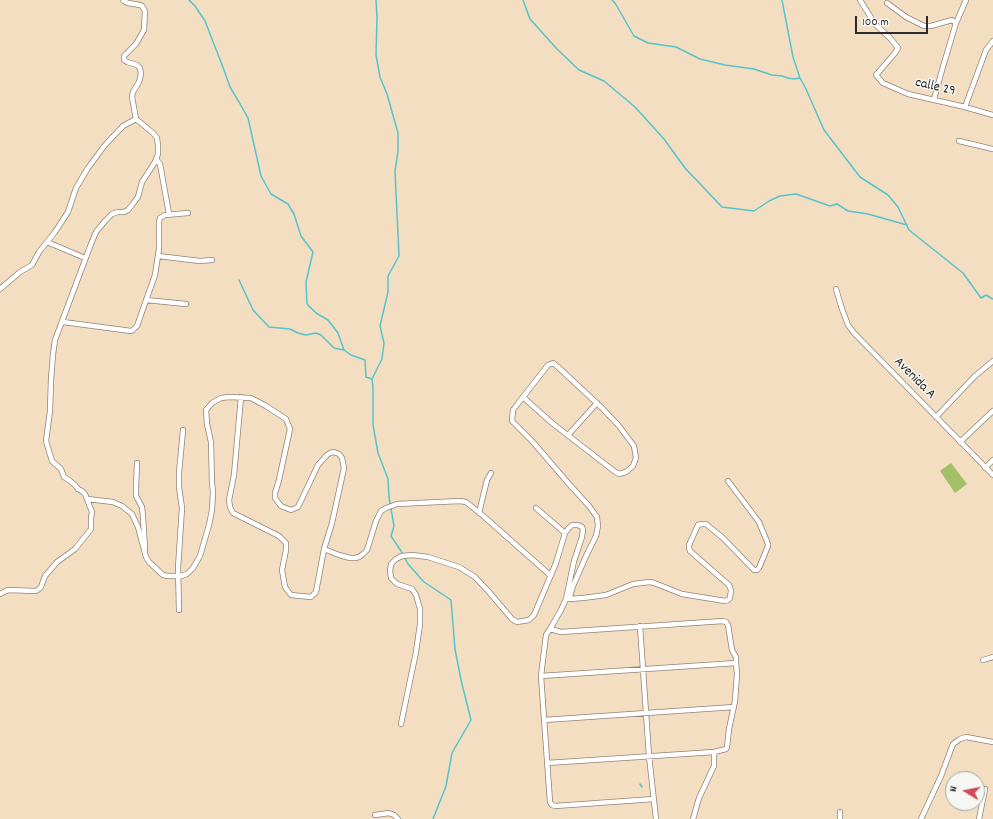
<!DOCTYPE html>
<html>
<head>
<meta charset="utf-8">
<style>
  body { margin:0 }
  #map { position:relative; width:993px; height:819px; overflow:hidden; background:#f3dec2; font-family:Dekko,sans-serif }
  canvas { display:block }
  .north { position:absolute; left:945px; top:771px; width:40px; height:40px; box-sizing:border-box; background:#f6f6f2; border:1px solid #a5a5a2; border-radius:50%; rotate:280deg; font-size:11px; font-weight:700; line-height:16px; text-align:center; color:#2b2b2b }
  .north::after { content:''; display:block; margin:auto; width:14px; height:18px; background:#d1495b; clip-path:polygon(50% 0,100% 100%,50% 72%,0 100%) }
  .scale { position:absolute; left:855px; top:16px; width:73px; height:18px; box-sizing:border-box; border:2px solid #2b2b2b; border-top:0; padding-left:5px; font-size:12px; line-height:14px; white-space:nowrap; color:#2b2b2b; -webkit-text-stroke:3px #f6f6f2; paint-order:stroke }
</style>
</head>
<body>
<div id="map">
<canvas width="993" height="819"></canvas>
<div class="north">N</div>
<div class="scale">100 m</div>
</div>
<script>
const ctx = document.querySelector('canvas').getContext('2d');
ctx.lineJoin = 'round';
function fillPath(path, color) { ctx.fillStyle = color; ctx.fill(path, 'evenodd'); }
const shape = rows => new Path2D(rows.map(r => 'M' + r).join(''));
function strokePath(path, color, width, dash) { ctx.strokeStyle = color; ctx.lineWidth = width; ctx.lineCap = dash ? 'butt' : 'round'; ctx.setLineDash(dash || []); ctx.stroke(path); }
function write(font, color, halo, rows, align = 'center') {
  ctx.font = font + ' Dekko,sans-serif'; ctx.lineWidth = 3; ctx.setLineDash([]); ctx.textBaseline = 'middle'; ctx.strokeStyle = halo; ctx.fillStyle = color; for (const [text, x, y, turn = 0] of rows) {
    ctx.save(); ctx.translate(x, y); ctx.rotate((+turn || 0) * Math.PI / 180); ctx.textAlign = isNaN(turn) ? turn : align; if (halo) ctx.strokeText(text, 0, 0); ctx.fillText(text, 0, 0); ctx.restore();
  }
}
const green = shape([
  [951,463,967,484,955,493,940,471]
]);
const stream = shape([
  [189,0,195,6,205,21,224,70,230,87,239,102,248,118,261,176,271,194,288,204,294,214,301,236,313,252,306,282,307,304,316,313,328,320,338,333,344,350],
  [376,0,377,17,376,55,380,77,387,94,398,133,398,151,395,171,399,256,388,276,388,292,380,326,384,343,382,359,372,379,373,387,373,425,378,453,388,479,389,497,394,526,391,536,401,551,408,564,424,582,451,600,455,649,461,680,471,720,452,753,446,786,433,819],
  [523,0,530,19,557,49,579,70,604,81,635,107,664,139,685,168,722,207,754,211,769,201,780,196,796,194,830,206,837,204,848,211,868,214,907,225],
  [612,0,615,3,634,36,648,43,676,47,700,59,725,65,754,69,772,75,782,76,788,78,794,79,800,78],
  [782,0,793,57,800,78,806,89,824,130,860,177,888,195,898,207,909,230,963,273,981,298,986,295,993,299],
  [239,280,253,310,269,327,290,329,298,333,306,335,316,333,321,335,334,348,344,350,351,355,365,360,366,377,372,379],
  [640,784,642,787]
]);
const minor = shape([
  [860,0,875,24,891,39,898,48,895,53,876,75,883,83,908,94,965,107,993,115],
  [887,3,906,17,924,26,931,26,952,20,956,23],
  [934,99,942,70,956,23,966,0],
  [965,107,986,50,993,41],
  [959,141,993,149],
  [156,159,160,164,169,214],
  [47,242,85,258],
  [158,256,200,261,212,260],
  [0,289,20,272,32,265,39,252,55,232,68,212,76,188,88,168,105,145,123,126,136,119],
  [836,289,842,309,848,325,854,333,993,475],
  [146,300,186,304],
  [63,322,131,331,133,330,137,326,155,275,159,249,159,222,160,218,165,215,188,213],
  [241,397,234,475,229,500,230,507,233,513,279,536,286,543,286,550,282,570,285,587,291,595,311,597,316,592,324,549],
  [523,397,552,423,614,471,619,474,626,472,633,466,636,458,634,446,619,426,602,408,558,367,553,363,548,365,523,397,513,410,512,421,532,441,569,484,589,506,597,517,598,526,596,536,587,554,573,586,569,599,566,599],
  [936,417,975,376,993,361],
  [568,435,597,403],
  [960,442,993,411],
  [137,463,136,489,136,496,142,507,143,517,145,549],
  [985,468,993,460],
  [87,499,113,502,122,506,132,514,138,527,146,557,149,562,163,575,168,576,181,576,187,574,193,568,200,556,209,525,212,510,213,492,212,483,211,442,207,424,206,410,212,403,221,398,229,397,251,398,266,406,286,419,290,429,279,480,275,493,275,498,281,506,291,510,298,507,318,465,327,455,330,453,334,452,339,454,342,458,344,468,332,523,324,549,339,555,350,558,355,558,359,557,363,554,367,550,376,521,381,511,386,508,397,504,460,501,466,502,481,514,550,575],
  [536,508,565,533],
  [479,513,487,480,491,473],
  [0,594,8,590,36,591,39,589,41,587,45,576,52,568,57,562,75,549,91,529,91,518,92,512,85,494,82,491,78,489,75,485,69,480,64,477,61,469,52,461,46,441,50,411,51,379,53,354,55,340,91,244,96,232,105,221,112,214,118,212,124,212,128,210,132,205,138,197,142,182,155,162,158,154,158,146,157,138,153,133,136,119,132,97,133,92,139,82,141,74,140,68,137,65,127,62,124,60,124,56,136,44,144,30,145,11,142,6,140,5,128,3,124,1,123,0],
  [569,599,583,598,606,595,633,584,650,582,654,583,682,594,725,601,728,600,730,598,731,590,729,585,690,551,689,548,689,545,698,525,702,524,706,524,723,538,754,570,757,570,759,568,768,546,768,544,759,522,728,481],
  [179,610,178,568,182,508,179,487,179,473,183,430],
  [640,626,649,756,656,819],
  [983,660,993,657],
  [541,676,736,663,736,657,732,650,728,625,726,622,723,621,561,632,550,629,546,635,541,676,550,802,552,805,555,806,654,799],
  [544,720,734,707],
  [401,724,416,652,420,624,420,609,416,595,412,589,397,584,391,578,390,571,391,564,396,559,402,556,412,555,428,557,459,567,475,577,489,592,512,619,517,622,529,620,534,615,556,563,565,533,568,529,572,525,578,525,582,527,583,530,582,537,574,561,566,599,561,610,550,629],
  [547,763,714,752,726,749,727,747,729,729,735,701,737,674,736,663],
  [840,812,840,819],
  [375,815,389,813,394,815,398,819],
  [693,819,699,798,714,766,714,752],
  [921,819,941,776,953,744,960,739,966,737,993,742],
  [979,819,985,789]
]);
const streetNames = [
  ["calle 29",935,88,13],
  ["Avenida A",914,379,45]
];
fillPath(green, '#a4c067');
strokePath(stream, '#56c3cb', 1.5);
strokePath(minor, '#8f8476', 6);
strokePath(minor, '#fff', 4.5);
write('14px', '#2b2b2b', '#f6f6f2', streetNames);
</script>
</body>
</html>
